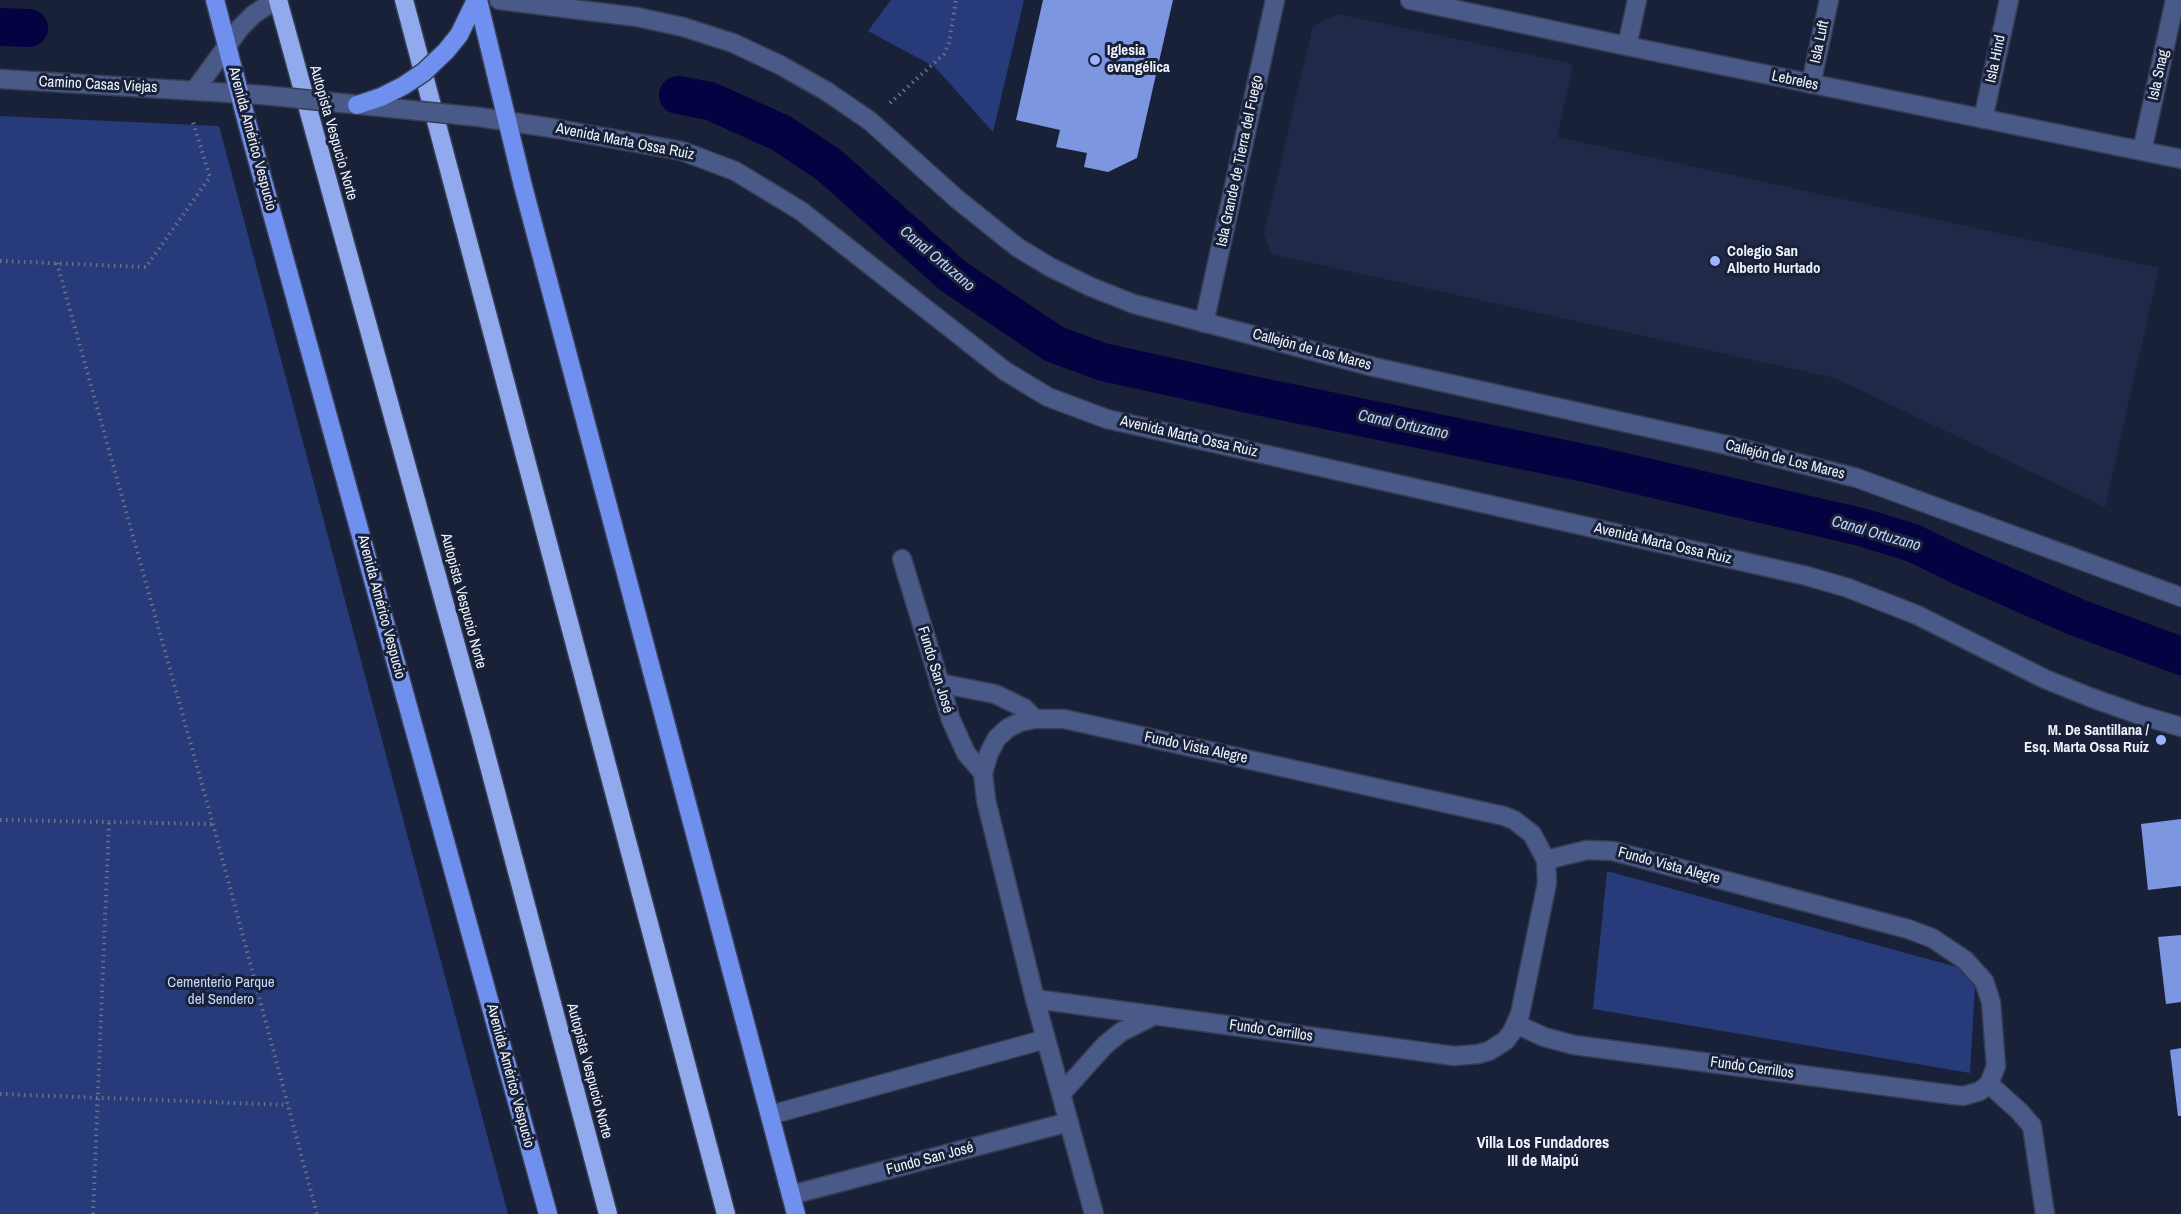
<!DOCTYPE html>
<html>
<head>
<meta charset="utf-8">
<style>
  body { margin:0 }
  canvas { display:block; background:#192139 }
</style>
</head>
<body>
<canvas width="2181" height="1214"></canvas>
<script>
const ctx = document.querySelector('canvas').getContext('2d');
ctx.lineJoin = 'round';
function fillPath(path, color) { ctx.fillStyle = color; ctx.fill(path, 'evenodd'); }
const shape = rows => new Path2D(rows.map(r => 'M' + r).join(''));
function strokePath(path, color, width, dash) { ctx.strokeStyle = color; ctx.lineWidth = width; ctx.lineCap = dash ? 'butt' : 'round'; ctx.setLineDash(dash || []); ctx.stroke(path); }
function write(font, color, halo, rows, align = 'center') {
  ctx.font = font + ' "Archivo Narrow",sans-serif'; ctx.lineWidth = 6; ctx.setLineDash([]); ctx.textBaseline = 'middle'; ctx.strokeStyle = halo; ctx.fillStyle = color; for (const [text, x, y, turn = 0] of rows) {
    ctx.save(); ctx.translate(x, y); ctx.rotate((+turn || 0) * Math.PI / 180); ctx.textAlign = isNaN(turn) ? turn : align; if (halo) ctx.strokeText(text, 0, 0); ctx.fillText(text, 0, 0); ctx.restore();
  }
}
const built = shape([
  [1338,14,1573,64,1557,137,2159,268,2105,507,1835,378,1271,254,1264,234,1313,26]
]);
const green = shape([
  [891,0,1024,0,993,132,935,67,868,31],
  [0,116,219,126,508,1214,0,1214],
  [1607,871,1957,967,1975,987,1970,1073,1593,1009]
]);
const canal = shape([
  [0,27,29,28],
  [678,95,710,101,781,133,829,165,953,276,1054,344,1103,362,1257,396,1594,465,1861,527,1913,543,1958,565,2076,617,2181,656]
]);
const building = shape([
  [1043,0,1173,0,1137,158,1108,172,1084,167,1087,153,1056,147,1060,130,1016,120],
  [2181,819,2181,886,2148,890,2141,824],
  [2181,935,2181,1002,2166,1004,2158,937],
  [2181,1048,2181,1116,2178,1116,2170,1050]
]);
const path = shape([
  [890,103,944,54,949,43,956,0],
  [0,261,146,267,210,177,192,119],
  [57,263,213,824,317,1214],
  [0,820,213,824],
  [0,1094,288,1105],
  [93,1214,109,823]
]);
const minor = shape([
  [499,0,637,17,683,27,733,43,780,65,826,91,870,121,957,199,1017,247,1050,267,1091,287,1134,304,1374,367,1727,445,1857,478,2181,597],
  [1410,0,1627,46,2181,159],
  [1627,46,1637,0],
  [0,79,263,95],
  [1811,84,1829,0],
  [195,90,240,28,254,14,276,0],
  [479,117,558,129,682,151,735,171,801,211,1005,371,1048,397,1107,419,1807,576,1848,588,1917,615,2045,679,2092,698,2140,715,2181,727],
  [1983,119,2009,0],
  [2142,151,2175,0],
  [1204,323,1275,0],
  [902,559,951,720,966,753,983,773],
  [939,683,995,694,1024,708,1035,719],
  [1035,999,1454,1056,1478,1054,1489,1051,1505,1041,1512,1032,1520,1014,1547,883,1546,860,1532,834,1514,820,1504,816,1064,719,1035,719,1020,722,1008,728,997,738,989,753,983,773,986,800,1035,999,1094,1214],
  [1516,1024,1544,1037,1574,1045,1954,1095,1964,1096,1980,1091,1989,1084,1996,1066,1991,1002,1984,981,1965,960,1932,938,1908,929,1613,851,1587,850,1546,860],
  [1989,1084,2019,1111,2032,1126,2045,1214],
  [1061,1094,1105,1045,1121,1032,1155,1015],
  [770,1115,1046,1039],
  [791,1195,1069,1122]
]);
const major = shape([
  [215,0,249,130,548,1214],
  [478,0,523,186,796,1214],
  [459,35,476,0]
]);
const highway = shape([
  [278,0,480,732,608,1214],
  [404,0,726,1214]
]);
const minorBridge = shape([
  [263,95,479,117]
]);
const majorBridge = shape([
  [357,105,381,97,403,86,424,72,446,51,459,35]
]);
const markers = [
  [1095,60,6,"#9ab5fd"],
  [1715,261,6,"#9ab5fd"],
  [2161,740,6,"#9ab5fd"]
];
const streetNames = [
  ["Isla Luft",1820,42,-78],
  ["Isla Hind",1996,59,-78],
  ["Isla Snag",2159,75,-78],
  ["Lebreles",1795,81,12],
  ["Camino Casas Viejas",98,85,3],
  ["Autopista Vespucio Norte",333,133,74],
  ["Avenida Américo Vespucio",252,139,75],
  ["Avenida Marta Ossa Ruiz",625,142,11],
  ["Isla Grande de Tierra del Fuego",1240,161,-78],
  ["Callejón de Los Mares",1312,350,15],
  ["Avenida Marta Ossa Ruiz",1189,437,13],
  ["Callejón de Los Mares",1785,460,14],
  ["Avenida Marta Ossa Ruiz",1663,544,13],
  ["Autopista Vespucio Norte",463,601,75],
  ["Avenida Américo Vespucio",381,607,75],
  ["Fundo San José",935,670,73],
  ["Fundo Vista Alegre",1196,748,12],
  ["Fundo Vista Alegre",1669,866,15],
  ["Fundo Cerrillos",1271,1031,8],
  ["Fundo Cerrillos",1752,1068,8],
  ["Autopista Vespucio Norte",589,1071,75],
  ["Avenida Américo Vespucio",510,1076,75],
  ["Fundo San José",930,1159,-15]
];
const poiNames = [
  ["Iglesia",1107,51],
  ["evangélica",1107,68],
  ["Colegio San",1727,252],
  ["Alberto Hurtado",1727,269],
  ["M. De Santillana /",2149,731,"right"],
  ["Esq. Marta Ossa Ruíz",2149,748,"right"]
];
const parkNames = [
  ["Cementerio Parque",221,983],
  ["del Sendero",221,1000]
];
const waterNames = [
  ["Canal Ortuzano",937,259,40],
  ["Canal Ortuzano",1403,425,12],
  ["Canal Ortuzano",1876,534,16]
];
const neighbourhoodNames = [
  ["Villa Los Fundadores",1543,1144],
  ["III de Maipú",1543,1162]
];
fillPath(built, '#202a48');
fillPath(green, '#273a79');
strokePath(canal, '#040240', 38);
fillPath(building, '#7c96df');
strokePath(minor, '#373e54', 21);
strokePath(major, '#373e54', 21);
strokePath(highway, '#373e54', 21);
strokePath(path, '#6c7285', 4, [1.5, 4.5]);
strokePath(minor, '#4a5a88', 18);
strokePath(major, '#7090ef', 18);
strokePath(highway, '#91aaee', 18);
strokePath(minorBridge, '#373e54', 21, []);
strokePath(majorBridge, '#373e54', 21, []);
strokePath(minorBridge, '#4a5a88', 18);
strokePath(majorBridge, '#7090ef', 18);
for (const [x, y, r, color] of markers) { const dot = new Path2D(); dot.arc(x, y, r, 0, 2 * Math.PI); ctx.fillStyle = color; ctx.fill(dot); strokePath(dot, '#192139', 2); }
write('15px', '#eff3fd', '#192139', streetNames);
write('bold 15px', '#eff3fd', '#192139', poiNames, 'left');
write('15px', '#c8d8ff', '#192139', parkNames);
write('italic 16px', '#c0d0f7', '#192139', waterNames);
write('bold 16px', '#eff3fd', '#192139', neighbourhoodNames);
</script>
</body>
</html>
